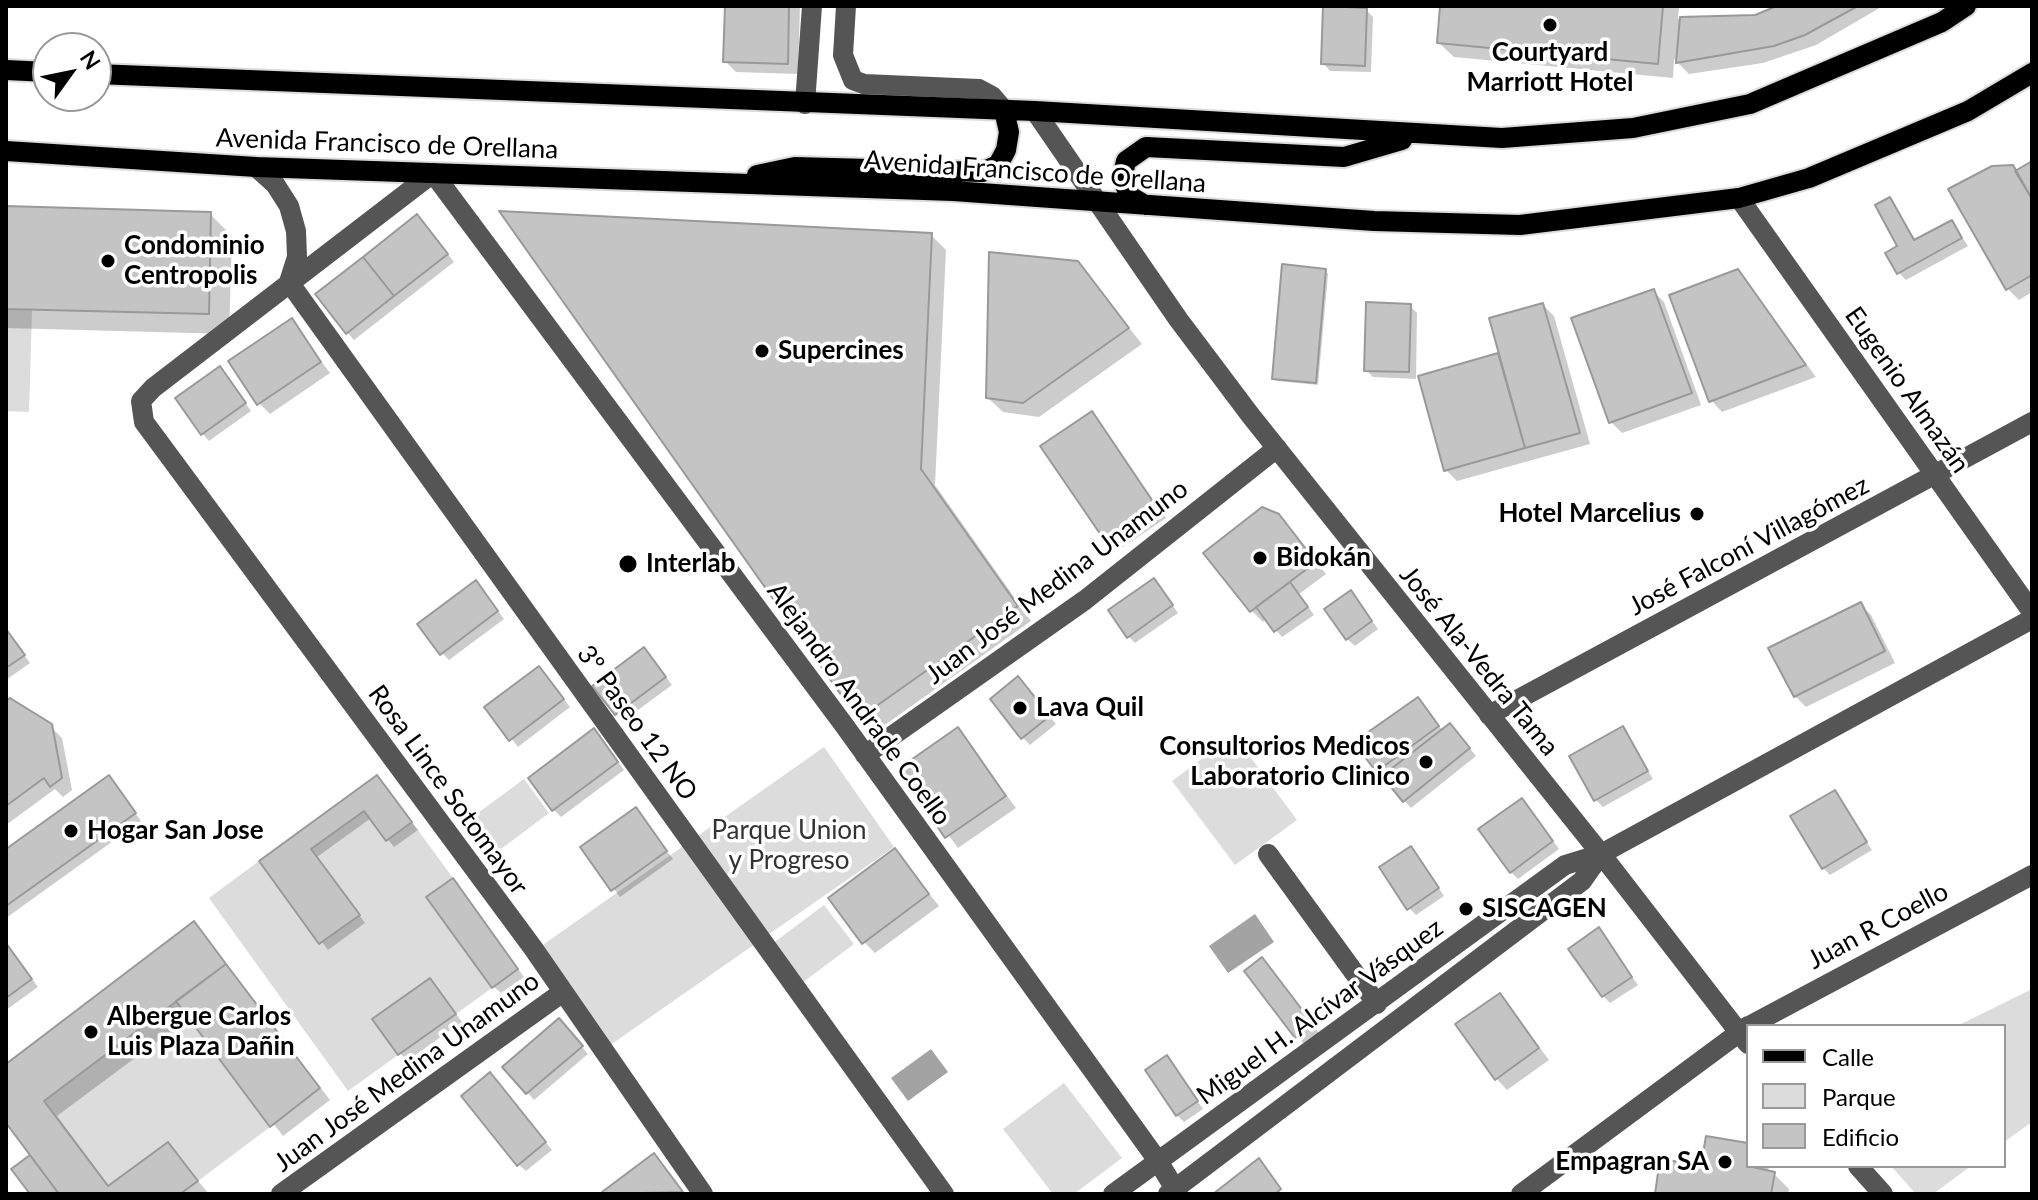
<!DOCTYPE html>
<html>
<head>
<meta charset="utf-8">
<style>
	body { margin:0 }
	#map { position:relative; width:2038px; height:1200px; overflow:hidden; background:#fff; font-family:Lato,sans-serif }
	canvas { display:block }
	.frame { position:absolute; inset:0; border:8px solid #000; pointer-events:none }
	.legend { position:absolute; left:1746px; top:1024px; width:260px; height:144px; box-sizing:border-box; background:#fff; border:2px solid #999; margin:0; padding:10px 14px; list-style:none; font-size:24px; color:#000 }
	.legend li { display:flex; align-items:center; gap:16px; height:40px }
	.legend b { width:40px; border:2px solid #999 }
	.north { position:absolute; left:32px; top:32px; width:80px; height:80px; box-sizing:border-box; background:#fff; border:2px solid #999; border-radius:50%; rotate:57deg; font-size:22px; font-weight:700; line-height:32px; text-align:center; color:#000 }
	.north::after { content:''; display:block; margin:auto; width:28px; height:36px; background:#000; clip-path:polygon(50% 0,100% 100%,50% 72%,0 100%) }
</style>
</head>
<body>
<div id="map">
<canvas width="2038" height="1200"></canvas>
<div class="frame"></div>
<ul class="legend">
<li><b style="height:10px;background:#000"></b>Calle</li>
<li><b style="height:22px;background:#dcdcdc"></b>Parque</li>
<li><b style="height:22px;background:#c4c4c4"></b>Edificio</li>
</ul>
<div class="north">N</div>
</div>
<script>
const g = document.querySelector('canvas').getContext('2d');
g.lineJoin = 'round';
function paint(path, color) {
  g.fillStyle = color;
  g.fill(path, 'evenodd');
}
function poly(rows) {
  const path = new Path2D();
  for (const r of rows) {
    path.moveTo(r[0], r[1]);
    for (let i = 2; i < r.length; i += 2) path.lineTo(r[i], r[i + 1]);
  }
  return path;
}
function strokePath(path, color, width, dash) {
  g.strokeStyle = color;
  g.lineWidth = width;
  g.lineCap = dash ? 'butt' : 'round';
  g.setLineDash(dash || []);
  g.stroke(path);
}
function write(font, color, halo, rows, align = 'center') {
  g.font = font + ' Lato,sans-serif';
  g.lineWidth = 7;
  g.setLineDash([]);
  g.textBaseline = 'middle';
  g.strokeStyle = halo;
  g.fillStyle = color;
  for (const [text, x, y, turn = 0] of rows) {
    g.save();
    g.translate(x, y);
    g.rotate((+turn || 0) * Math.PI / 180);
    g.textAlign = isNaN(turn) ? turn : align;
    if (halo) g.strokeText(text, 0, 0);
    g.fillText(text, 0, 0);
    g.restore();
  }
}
paint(poly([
	[6,309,32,310,29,412,6,411],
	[1234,735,1297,820,1235,865,1172,781],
	[824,747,894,847,606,1048,537,949],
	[524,779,549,813,493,855,467,821],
	[364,811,386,841,412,822,453,878,492,988,456,1014,429,978,373,1019,398,1055,348,1091,209,898,259,861,320,944,359,915,311,849],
	[824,905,854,944,802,983,772,944],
	[2032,989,2032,1122,2004,1142,2004,1026,1957,1026],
	[176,1001,270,1127,198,1181,167,1142,108,1186,44,1101],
	[1064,1083,1122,1158,1074,1194,1053,1194,1003,1129],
	[1891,1166,1971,1166,1933,1194,1916,1194]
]), '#dcdcdc');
paint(poly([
	[1255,914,1274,942,1228,973,1209,946],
	[931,1049,948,1072,908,1101,891,1078]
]), '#a3a3a3');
paint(poly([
	[727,6,800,6,798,74,736,72,725,61],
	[1442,6,1679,6,1678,19,1756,17,1782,6,1883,6,1816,45,1763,63,1689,74,1674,59,1673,78,1454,57,1439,43],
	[1366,10,1373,17,1371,72,1330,71,1323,63],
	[2032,163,2032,292,2019,300,2008,289,2012,167,2018,172],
	[1890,199,1917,242,1952,222,1968,246,1906,280,1899,273,1900,247],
	[6,208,210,214,232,236,229,334,6,328],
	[424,224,454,262,354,340,347,332],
	[931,235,946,250,935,485,1031,621,875,732,860,717],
	[1077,263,1142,344,1039,417,1003,412,988,398],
	[1325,270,1328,274,1318,385,1277,381,1274,378],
	[1738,271,1816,377,1722,412,1711,400],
	[1653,291,1664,302,1701,405,1622,433,1611,422],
	[1543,305,1554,316,1590,444,1457,481,1446,470,1420,377,1501,355],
	[1410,306,1417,313,1416,379,1373,377,1366,370],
	[291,321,330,373,270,414,259,403],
	[227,376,251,411,209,441,202,433],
	[1092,414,1166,518,1117,551,1042,446],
	[1278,516,1326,574,1299,594,1314,615,1282,637,1267,619,1263,622,1252,611,1206,554],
	[1161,588,1178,613,1135,643,1128,636],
	[483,590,504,619,449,660,442,653],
	[1357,600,1378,629,1355,646,1347,639],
	[1860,604,1871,615,1895,663,1806,707,1795,696],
	[6,629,30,663,6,680],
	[651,657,672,685,623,721,616,714],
	[546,676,570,707,518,747,487,708],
	[1025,686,1056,724,1030,745,1023,738],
	[1418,699,1443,731,1457,732,1476,756,1411,808,1377,770],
	[6,703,50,726,62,738,72,790,63,797,55,789,6,825],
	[1622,728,1653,779,1603,807,1596,800],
	[958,730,1016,808,958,848,900,769],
	[601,738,624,770,561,817,554,810],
	[377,777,418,830,394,847,371,818,317,857,365,923,328,950,262,861],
	[115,785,141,821,6,918,6,852],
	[1834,792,1872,850,1830,875,1823,868],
	[1529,808,1559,849,1518,879,1511,872],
	[636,810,673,859,620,897,583,848],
	[1411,848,1444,896,1416,915,1409,908],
	[895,851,939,906,875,953,864,942],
	[460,888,524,977,501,993,493,986],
	[194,924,330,1100,283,1136,190,1017,57,1116,110,1187,167,1144,209,1194,33,1194,32,1155,6,1120,6,1066],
	[1599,930,1638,985,1610,1003,1603,996],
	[6,943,38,987,6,1010],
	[1269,967,1319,1033,1304,1044,1247,971],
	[437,987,462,1022,407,1061,400,1053],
	[1500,995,1549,1060,1507,1090,1496,1078],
	[566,1028,588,1054,534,1100,505,1067],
	[1167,1058,1203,1109,1184,1122,1177,1115],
	[497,1082,552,1150,526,1171,518,1164],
	[1748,1145,1748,1166,1769,1166,1768,1173,1774,1174,1789,1189,1788,1194,1657,1194],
	[661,1163,684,1194,605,1192]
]), '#0003');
const building = poly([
	[725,6,789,6,788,64,723,62,725,6],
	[1323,6,1367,8,1365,66,1321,64,1323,6],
	[1440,6,1663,6,1658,64,1437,43,1440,6],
	[1777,6,1858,6,1805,35,1774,46,1676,63,1680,17,1755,15,1777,6],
	[2032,161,2032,199,2015,171,2032,161],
	[2013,165,2032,199,2032,275,2006,290,1948,189,1992,166,2013,165],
	[1890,197,1914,240,1952,220,1962,238,1897,274,1885,253,1897,246,1875,205,1890,197],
	[6,206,211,212,209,314,6,309,6,206],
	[499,211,932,233,921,469,1018,606,858,719,499,211],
	[417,214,448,254,394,296,363,257,417,214],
	[989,252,1078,261,1129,328,1023,403,986,398,989,252],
	[363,257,394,296,346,334,315,294,363,257],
	[1282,264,1326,269,1316,383,1272,379,1282,264],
	[1738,269,1806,365,1709,402,1669,295,1738,269],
	[1654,289,1692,393,1609,423,1571,318,1654,289],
	[1366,302,1411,304,1409,372,1364,371,1366,302],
	[1543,303,1580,433,1525,448,1489,318,1543,303],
	[292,318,321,362,257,405,228,361,292,318],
	[1498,353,1525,448,1444,471,1418,376,1498,353],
	[220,366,246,403,201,435,175,398,220,366],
	[1092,411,1156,506,1105,541,1040,446,1092,411],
	[1262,507,1279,514,1316,562,1250,612,1203,553,1262,507],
	[1154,578,1173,605,1127,638,1108,610,1154,578],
	[476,580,498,611,440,655,417,624,476,580],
	[1290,582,1308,607,1274,632,1256,607,1290,582],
	[1351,590,1372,621,1346,640,1324,609,1351,590],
	[1861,602,1885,651,1794,697,1768,648,1861,602],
	[6,629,25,655,6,668,6,629],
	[644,647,666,677,615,715,592,686,644,647],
	[539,666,564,699,509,741,484,707,539,666],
	[1018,676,1050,716,1021,739,990,699,1018,676],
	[1418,697,1439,726,1376,772,1354,742,1418,697],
	[10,698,52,724,62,778,50,787,44,778,6,806,6,701,10,698],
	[1450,723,1470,748,1403,802,1382,776,1450,723],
	[1623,726,1648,771,1594,801,1569,756,1623,726],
	[958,727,1006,796,945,838,898,769,958,727],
	[594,728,618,762,552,811,528,778,594,728],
	[109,775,136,813,6,906,6,849,109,775],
	[377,775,412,822,386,841,364,811,311,849,360,915,319,944,259,861,377,775],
	[1835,790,1867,842,1822,869,1790,816,1835,790],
	[1522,798,1553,841,1510,873,1478,829,1522,798],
	[636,807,667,851,611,891,580,847,636,807],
	[1411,846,1439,888,1407,910,1379,867,1411,846],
	[895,848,929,894,862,944,828,898,895,848],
	[453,878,518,969,492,988,426,897,453,878],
	[194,921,226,964,44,1101,108,1186,168,1142,198,1181,180,1194,59,1194,6,1123,6,1064,194,921],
	[1599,927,1632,977,1602,997,1568,949,1599,927],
	[6,943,32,979,6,998,6,943],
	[1262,957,1313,1024,1295,1038,1244,971,1262,957],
	[226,964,320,1088,270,1127,176,1001,226,964],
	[430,978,456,1014,398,1055,372,1019,430,978],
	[1500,993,1539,1048,1495,1080,1455,1024,1500,993],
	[559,1018,583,1046,526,1094,502,1067,559,1018],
	[1167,1055,1198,1101,1176,1116,1145,1070,1167,1055],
	[490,1072,546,1142,517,1166,461,1096,490,1072],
	[1706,1136,1748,1143,1748,1166,1775,1172,1771,1194,1655,1194,1660,1159,1701,1165,1706,1136],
	[654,1153,683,1192,603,1194,602,1192,654,1153],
	[30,1155,59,1194,30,1194,11,1169,30,1155],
	[1259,1158,1281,1189,1275,1194,1213,1194,1259,1158]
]);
paint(building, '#c4c4c4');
strokePath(building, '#999', 2);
const major = poly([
	[6,70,48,72],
	[96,74,1035,111,1502,138,1633,128,1750,104,1942,22,1966,6],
	[6,151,256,167,953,191,1374,221,1520,225,1739,198,1809,178,1968,111,2032,73],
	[757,175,795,167,982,172,998,165,1006,150,1009,132,1004,110],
	[1145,205,1130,196,1122,179,1126,161,1146,147,1344,157,1402,140]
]);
strokePath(major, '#dbdbdb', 24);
strokePath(poly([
	[846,6,843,55,853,80,864,84,979,89,992,96,1004,110],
	[805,104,812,6],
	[1035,111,1178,319,1251,416,1601,854,1748,1044],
	[256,167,275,184,289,206,296,231,297,257,289,282],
	[1739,198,2032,612],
	[289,282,944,1194],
	[1489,715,2032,422],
	[865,755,1085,600,1277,448],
	[1268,854,1377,1004],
	[1749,1026,2032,875],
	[1858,1166,1883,1194],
	[281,1194,563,992],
	[703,1194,533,948,144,422,141,401,153,388,433,173,844,725,1158,1161,1178,1194],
	[1113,1194,1565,865,1601,854,2032,619],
	[1168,1194,1582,881,1601,854],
	[1521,1194,1748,1026]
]), '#555', 20);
strokePath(major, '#000', 20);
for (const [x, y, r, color] of [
	[1550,25,8,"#000"],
	[108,261,8,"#000"],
	[762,351,8,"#000"],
	[1697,514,8,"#000"],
	[1260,558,8,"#000"],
	[628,564,10,"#000"],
	[1020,708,8,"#000"],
	[1426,762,8,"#000"],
	[71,831,8,"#000"],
	[1466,909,8,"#000"],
	[91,1032,8,"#000"],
	[1725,1162,8,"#000"]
]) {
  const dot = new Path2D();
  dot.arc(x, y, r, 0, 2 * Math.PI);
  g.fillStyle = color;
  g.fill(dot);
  strokePath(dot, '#fff', 3);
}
write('bold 26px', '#000', '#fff', [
	["Courtyard",1550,53,"center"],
	["Marriott Hotel",1550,83,"center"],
	["Condominio",124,246],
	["Centropolis",124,276],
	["Supercines",778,351],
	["Hotel Marcelius",1681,514,"right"],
	["Bidokán",1276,558],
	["Interlab",646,564],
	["Lava Quil",1036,708],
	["Consultorios Medicos",1410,747,"right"],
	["Laboratorio Clinico",1410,777,"right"],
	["Hogar San Jose",87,831],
	["SISCAGEN",1482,909],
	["Albergue Carlos",107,1017],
	["Luis Plaza Dañin",107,1047],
	["Empagran SA",1709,1162,"right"]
], 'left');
write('26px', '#000', '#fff', [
	["Avenida Francisco de Orellana",387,144,2],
	["Avenida Francisco de Orellana",1035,172,4],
	["Eugenio Almazán",1907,390,55],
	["José Falconí Villagómez",1749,546,-28],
	["Juan José Medina Unamuno",1057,582,-37],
	["José Ala-Vedra Tama",1479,661,51],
	["Alejandro Andrade Coello",859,704,54],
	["3º Paseo 12 NO",637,723,54],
	["Rosa Lince Sotomayor",448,790,54],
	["Juan R Coello",1878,926,-28],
	["Miguel H. Alcívar Vásquez",1320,1012,-36],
	["Juan José Medina Unamuno",407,1072,-36]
]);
write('26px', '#333', '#fff', [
	["Parque Union",789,831],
	["y Progreso",789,861]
]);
</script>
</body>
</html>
